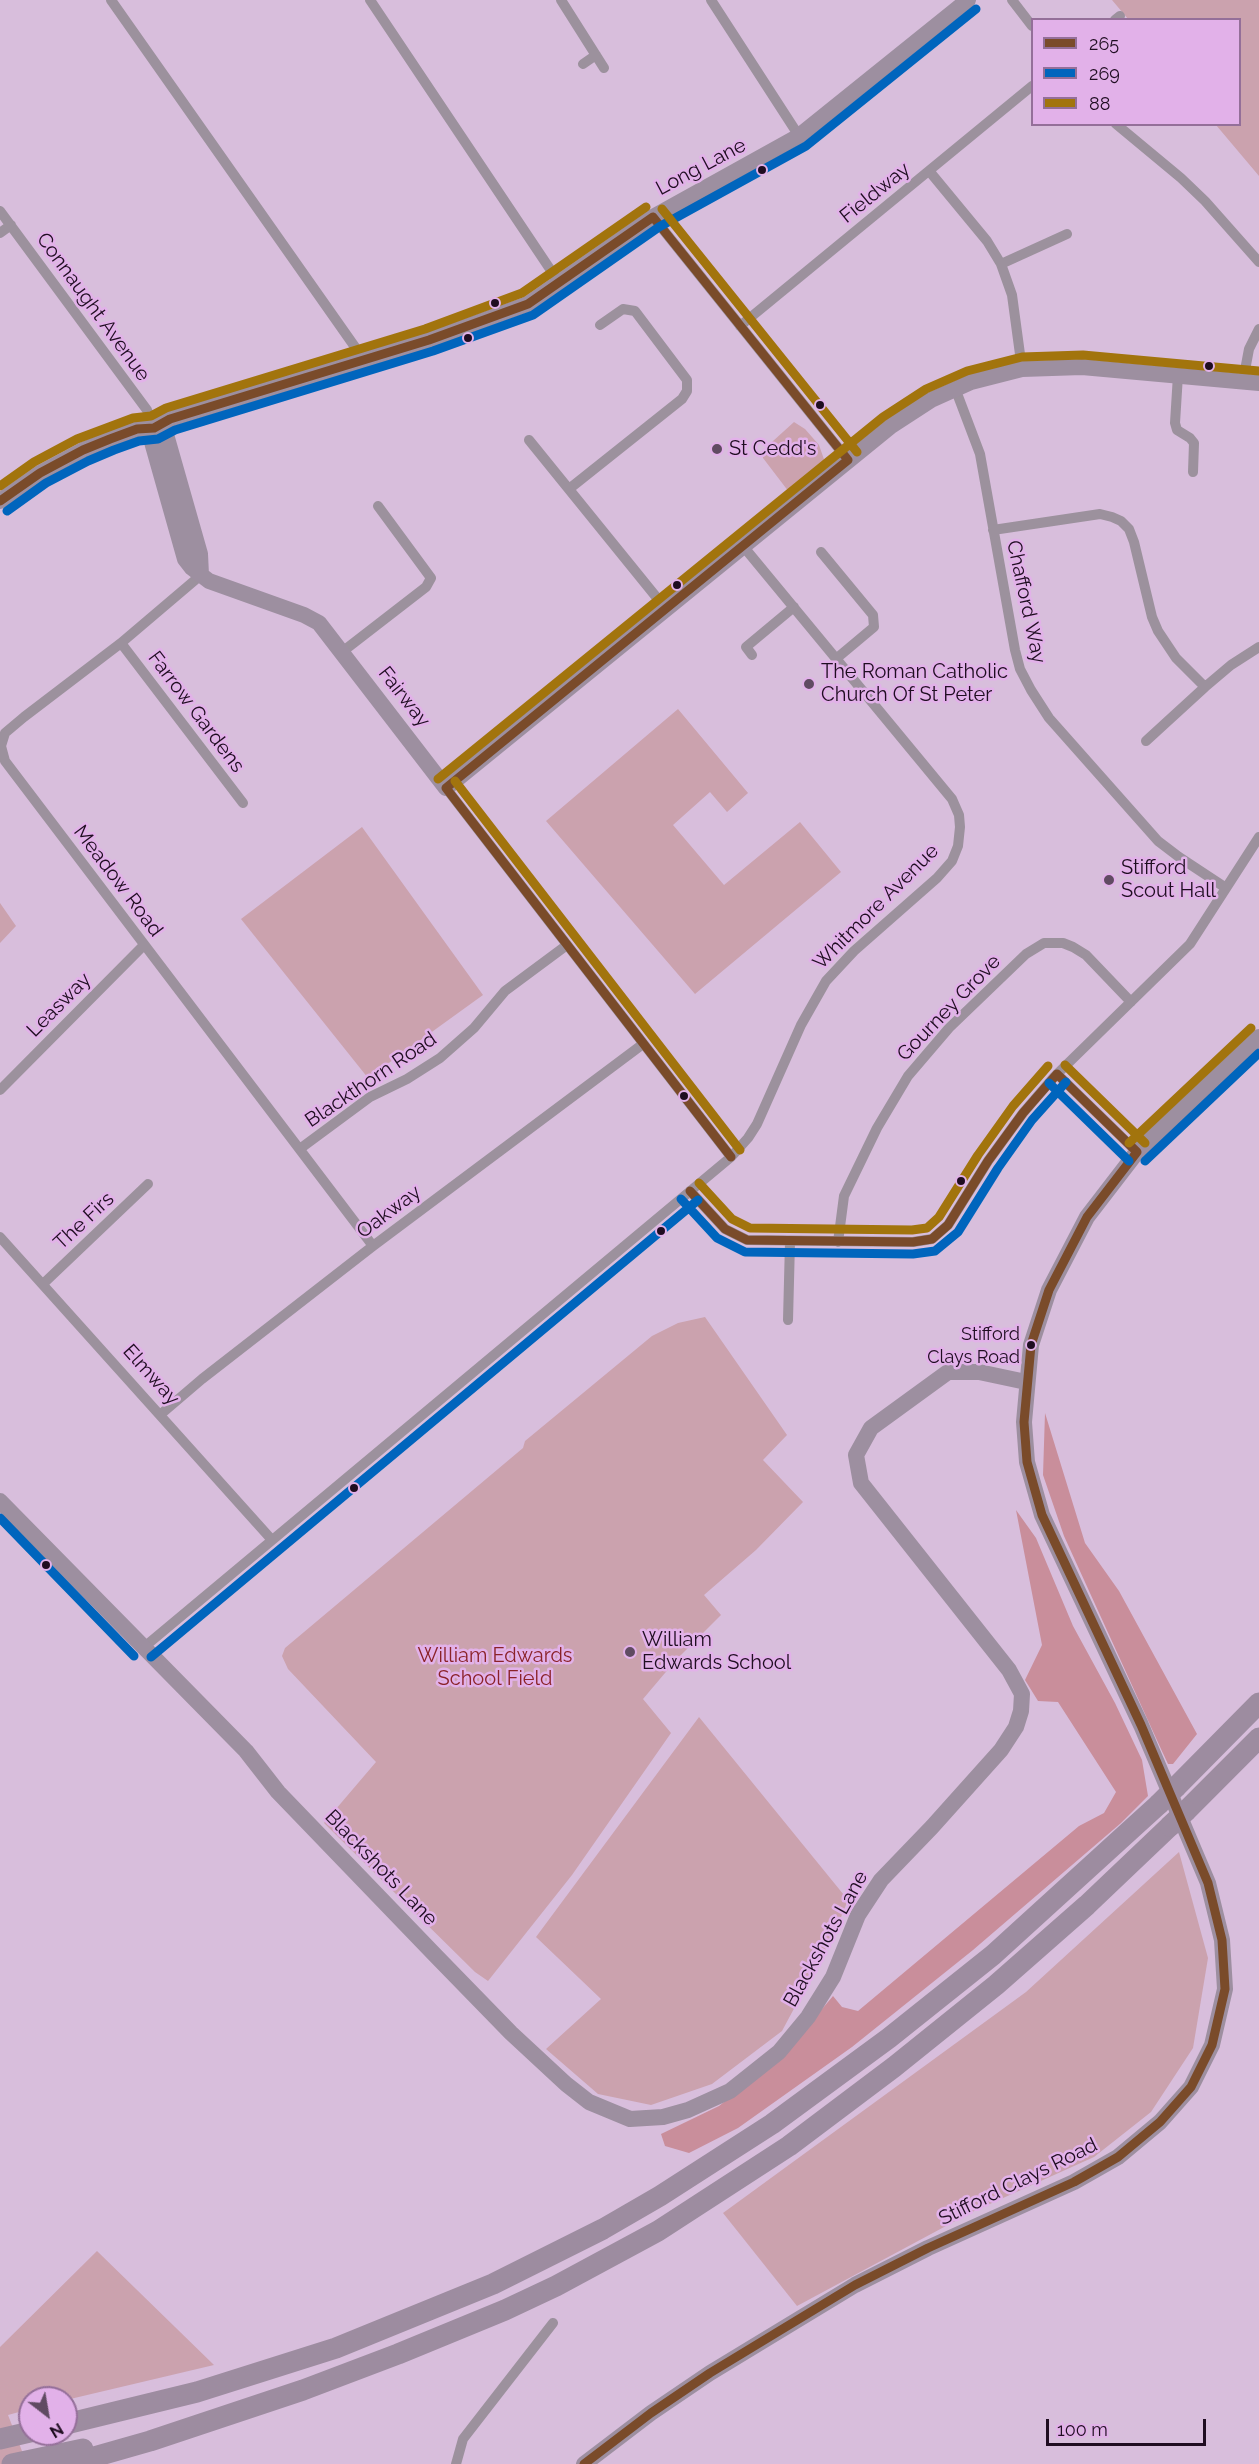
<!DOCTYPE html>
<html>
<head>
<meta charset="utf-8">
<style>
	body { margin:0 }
	#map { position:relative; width:1259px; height:2464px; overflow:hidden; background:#d8bedc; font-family:Raleway,sans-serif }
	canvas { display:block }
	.legend { position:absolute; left:1031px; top:18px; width:210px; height:108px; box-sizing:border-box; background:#e2b1e9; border:2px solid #946f99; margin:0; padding:8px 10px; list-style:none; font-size:18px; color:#1f0d21 }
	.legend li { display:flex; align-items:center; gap:12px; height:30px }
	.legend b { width:30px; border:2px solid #946f99 }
	.north { position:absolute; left:18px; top:2386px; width:60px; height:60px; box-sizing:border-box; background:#e2b1e9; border:2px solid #946f99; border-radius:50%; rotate:149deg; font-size:16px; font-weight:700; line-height:24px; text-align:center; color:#1f0d21 }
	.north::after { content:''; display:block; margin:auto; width:21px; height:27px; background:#604b62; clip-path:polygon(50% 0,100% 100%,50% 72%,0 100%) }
	.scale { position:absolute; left:1046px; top:2419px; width:160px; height:27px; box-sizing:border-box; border:3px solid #1f0d21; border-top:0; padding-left:8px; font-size:18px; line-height:21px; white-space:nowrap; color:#1f0d21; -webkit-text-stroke:4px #e2b1e9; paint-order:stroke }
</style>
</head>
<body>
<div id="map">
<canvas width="1259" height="2464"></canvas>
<ul class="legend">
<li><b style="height:8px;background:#7a4b2a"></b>265</li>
<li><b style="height:8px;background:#0065bd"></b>269</li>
<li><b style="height:8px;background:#a2740d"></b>88</li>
</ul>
<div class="north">N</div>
<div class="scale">100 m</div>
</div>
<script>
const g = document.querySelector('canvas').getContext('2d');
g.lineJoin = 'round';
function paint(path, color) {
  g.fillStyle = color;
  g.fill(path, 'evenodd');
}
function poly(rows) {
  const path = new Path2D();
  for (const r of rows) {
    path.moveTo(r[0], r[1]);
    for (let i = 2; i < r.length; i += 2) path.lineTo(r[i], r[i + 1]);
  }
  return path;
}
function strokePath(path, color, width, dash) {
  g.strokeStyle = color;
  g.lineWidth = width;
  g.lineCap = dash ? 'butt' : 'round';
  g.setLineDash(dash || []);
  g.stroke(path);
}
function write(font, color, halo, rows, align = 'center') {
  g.font = font + ' Raleway,sans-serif';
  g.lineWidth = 5;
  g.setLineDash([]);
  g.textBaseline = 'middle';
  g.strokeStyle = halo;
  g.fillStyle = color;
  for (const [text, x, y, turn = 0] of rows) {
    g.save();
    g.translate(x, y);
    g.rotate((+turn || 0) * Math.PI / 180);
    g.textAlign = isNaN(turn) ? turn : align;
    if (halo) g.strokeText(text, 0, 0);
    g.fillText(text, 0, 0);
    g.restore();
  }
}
paint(poly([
	[1112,0,1259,0,1259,176,1216,125,1240,124,1240,20,1128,19],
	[794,422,805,429,819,445,827,468,792,496,763,458,762,451],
	[678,709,748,793,727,812,710,792,673,825,724,885,800,822,841,872,695,994,546,821],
	[362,827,483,995,368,1078,241,919],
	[0,903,16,926,0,943],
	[705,1317,787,1435,763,1460,803,1502,756,1550,704,1595,721,1615,676,1660,643,1699,671,1733,572,1875,488,1981,475,1972,324,1823,376,1762,288,1669,282,1656,285,1648,523,1448,525,1441,652,1336,678,1323],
	[699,1717,848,1900,835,1932,782,2031,712,2084,651,2105,598,2094,546,2049,601,1999,536,1937],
	[1179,1852,1208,1958,1193,2048,1151,2112,1094,2157,972,2212,797,2306,723,2213,1026,1992],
	[97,2251,214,2365,66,2400,66,2398,30,2398,30,2409,8,2415,27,2464,0,2464,0,2347]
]), '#cba2ae');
paint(poly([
	[1045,1413,1085,1543,1119,1591,1197,1734,1173,1764,1168,1764,1161,1749,1064,1536,1043,1475],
	[1016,1510,1036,1538,1073,1626,1115,1703,1142,1760,1148,1796,1121,1823,973,1950,852,2047,738,2128,689,2153,665,2146,661,2134,719,2106,785,2053,833,1996,842,2007,858,2011,1079,1826,1104,1813,1116,1792,1058,1702,1038,1701,1025,1680,1042,1645]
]), '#c98e9b');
strokePath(poly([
	[111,0,355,347,361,360],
	[370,0,560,284],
	[561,0,604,68],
	[711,0,799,136],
	[1012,0,1032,26],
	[1115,20,1120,16],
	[583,64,596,55],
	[1116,124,1181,178,1205,201,1259,262],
	[930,172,987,241,1001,264,1012,295,1022,369],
	[0,211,147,410,154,428],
	[653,217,848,460],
	[0,233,11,225],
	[1001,264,1067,234],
	[740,326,1032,86],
	[1178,375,1175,423,1177,430,1190,438,1194,443,1193,472],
	[1243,381,1249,349,1259,329],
	[955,388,980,454,1015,650,1020,669,1031,690,1049,718,1158,841,1179,857,1226,888],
	[529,440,666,609],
	[569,489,682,399,687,391,687,380,635,311,623,309,600,325],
	[993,530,1100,514,1112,517,1121,521,1129,529,1134,542,1152,617,1158,631,1176,658,1205,687,1231,665,1259,647],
	[821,552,873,615,874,627,837,658],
	[201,575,121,643,24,717,5,733,1,746,5,761,373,1246],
	[121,643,243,803],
	[342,652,426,587,431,578,378,506],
	[752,655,746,647,794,607],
	[1146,741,1205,687],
	[446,788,731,1157],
	[1057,1074,1137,1152],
	[0,1090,144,945],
	[301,1148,370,1097,407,1079,440,1058,474,1028,505,991,567,945],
	[690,1191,725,1229,747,1240,913,1242,932,1239,948,1225,988,1161,1023,1113,1054,1077,1190,944,1259,837],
	[0,1237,272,1540],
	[838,1242,844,1196,877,1128,908,1076,949,1028,1026,954,1044,943,1063,943,1073,947,1086,955,1131,1002],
	[44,1283,148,1184],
	[788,1320,790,1242],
	[161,1414,202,1379,373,1246,643,1044],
	[143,1648,731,1157,748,1138,757,1124,801,1025,826,981,854,951,937,878,952,861,958,846,960,827,959,815,952,799,743,546],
	[456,2464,463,2439,553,2323]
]), '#9c919d', 10);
strokePath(poly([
	[154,428,152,442,185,559,192,568,209,581,304,615,319,623,446,788,891,426,931,400,971,382,1022,369,1082,367,1259,383],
	[154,428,167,438,200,554,201,575],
	[0,501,40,473,83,450,110,439,137,429,154,428,170,419,429,340,528,304,653,217,799,136,968,0],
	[0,1501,246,1751,278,1792,436,1956,511,2033,566,2084,589,2102,630,2119,663,2117,688,2110,730,2091,779,2052,808,2017,833,1977,858,1915,881,1880,932,1827,1001,1750,1016,1727,1021,1711,1022,1694,1009,1670,861,1483,856,1455,871,1428,948,1372,979,1372,1026,1382],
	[584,2464,651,2413,710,2373,855,2285,928,2248,1074,2182,1118,2157,1160,2122,1191,2087,1212,2045,1225,1989,1222,1940,1208,1883,1141,1725,1042,1515,1027,1462,1024,1422,1031,1345,1049,1290,1087,1217,1137,1152,1259,1037]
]), '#9d8fa0', 16);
strokePath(poly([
	[1176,1787,1259,1703],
	[1186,1811,1259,1738],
	[66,2424,197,2392,336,2348,493,2284,603,2229,660,2196,772,2124,889,2038,993,1955,1159,1804],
	[0,2439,30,2432],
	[12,2464,83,2449],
	[69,2464,150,2441,303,2390,398,2354,505,2310,556,2286,658,2231,789,2146,894,2067,996,1985,1087,1905,1170,1826]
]), '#9d8ca0', 21);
strokePath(poly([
	[1159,1804,1176,1787],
	[1170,1826,1186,1811]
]), '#9d8ca0', 21);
strokePath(poly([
	[653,217,848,460],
	[0,501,40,473,83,450,110,439,137,429,154,428,170,419,429,340,528,304,653,217],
	[446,788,848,460],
	[446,788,731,1157],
	[1057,1074,1137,1152],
	[690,1191,725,1229,747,1240,913,1242,932,1239,948,1225,988,1161,1023,1113,1057,1074],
	[584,2464,651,2413,710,2373,855,2285,928,2248,1074,2182,1118,2157,1160,2122,1191,2087,1212,2045,1225,1989,1222,1940,1208,1883,1141,1725,1042,1515,1027,1462,1024,1422,1031,1345,1049,1290,1087,1217,1137,1152]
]), '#7a4b2a', 9);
strokePath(poly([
	[7,511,46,483,88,461,114,450,139,441,158,439,175,430,433,351,533,315,659,227,806,146,976,9],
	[1049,1083,1129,1161],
	[1145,1161,1259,1053],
	[681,1199,717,1238,745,1252,913,1254,935,1251,958,1232,998,1168,1032,1120,1066,1082],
	[0,1518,134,1656],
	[151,1657,698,1200]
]), '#0065bd', 9);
strokePath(poly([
	[662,209,857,452],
	[0,486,34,462,77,439,133,418,151,416,166,408,425,329,522,293,646,207],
	[438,779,883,417,926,389,967,371,1022,357,1083,355,1259,371],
	[455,781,740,1150],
	[1065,1065,1145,1143],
	[1129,1143,1251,1028],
	[699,1183,732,1219,750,1228,912,1230,927,1228,939,1217,978,1155,1013,1106,1048,1066]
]), '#a2740d', 9);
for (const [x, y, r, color] of [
	[762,170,5,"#1f0d21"],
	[495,303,5,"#1f0d21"],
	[468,338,5,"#1f0d21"],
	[1209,366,5,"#1f0d21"],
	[820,405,5,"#1f0d21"],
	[717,449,6,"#604b62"],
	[677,585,5,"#1f0d21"],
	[809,684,6,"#604b62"],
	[1109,880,6,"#604b62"],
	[684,1096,5,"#1f0d21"],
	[961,1181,5,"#1f0d21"],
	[661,1231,5,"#1f0d21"],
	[1031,1345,5,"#1f0d21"],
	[354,1488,5,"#1f0d21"],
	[46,1565,5,"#1f0d21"],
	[630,1652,6,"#604b62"]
]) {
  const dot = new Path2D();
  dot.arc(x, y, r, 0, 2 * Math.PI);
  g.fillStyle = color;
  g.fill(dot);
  strokePath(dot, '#e2b1e9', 2);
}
write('18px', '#1f0d21', '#e2b1e9', [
	["Stifford",1020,1335],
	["Clays Road",1020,1358]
], 'right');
write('20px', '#1f0d21', '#e2b1e9', [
	["Long Lane",701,167,-28],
	["Fieldway",875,193,-39],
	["Connaught Avenue",93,307,54],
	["Chafford Way",1026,602,78],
	["Fairway",404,697,52],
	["Farrow Gardens",196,712,53],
	["Meadow Road",118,881,53],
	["Whitmore Avenue",876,907,-45],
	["Leasway",59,1005,-45],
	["Gourney Grove",949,1008,-46],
	["Blackthorn Road",371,1080,-34],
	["Oakway",389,1212,-37],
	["The Firs",84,1221,-43],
	["Elmway",151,1375,48],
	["Blackshots Lane",381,1868,46],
	["Blackshots Lane",826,1939,-61],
	["Stifford Clays Road",1018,2182,-26]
]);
write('20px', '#1f0d21', '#e2b1e9', [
	["St Cedd's",729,449],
	["The Roman Catholic",821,672],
	["Church Of St Peter",821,695],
	["Stifford",1121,868],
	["Scout Hall",1121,891],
	["William",642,1640],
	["Edwards School",642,1663]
], 'left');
write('20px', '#8a2228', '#e2b1e9', [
	["William Edwards",495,1656],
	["School Field",495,1679]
]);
</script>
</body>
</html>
